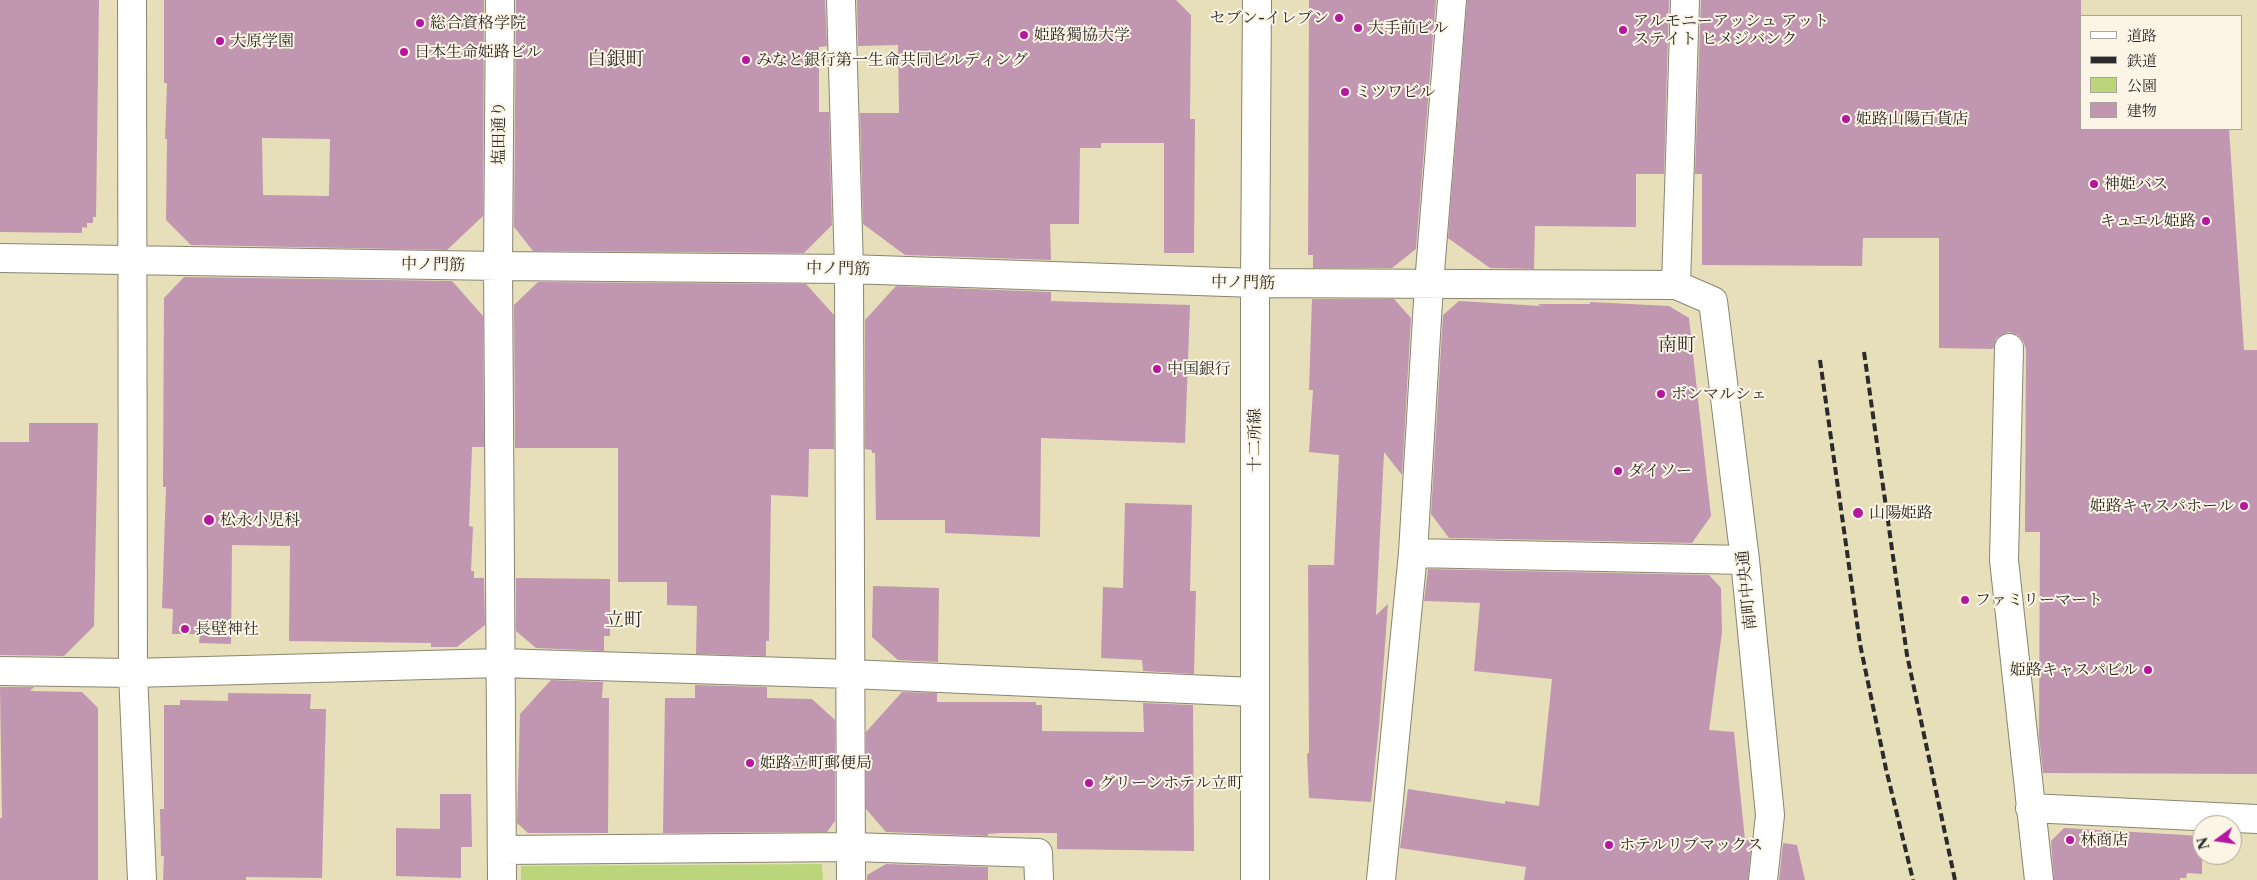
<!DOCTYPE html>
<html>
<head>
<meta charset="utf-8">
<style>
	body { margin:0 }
	#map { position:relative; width:2257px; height:880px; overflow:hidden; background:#e6dfba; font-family:"Libre Caslon Text","Noto Serif JP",serif }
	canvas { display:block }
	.legend { position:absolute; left:2080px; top:15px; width:162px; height:115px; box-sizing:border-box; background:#fcf5e5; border:1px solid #a8a49b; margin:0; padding:6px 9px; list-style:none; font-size:15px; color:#2b2b2b }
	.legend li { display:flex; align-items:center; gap:10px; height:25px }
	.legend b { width:25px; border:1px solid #a8a49b }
	.north { position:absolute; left:2192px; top:815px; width:50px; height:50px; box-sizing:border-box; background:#fcf5e5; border:1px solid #a8a49b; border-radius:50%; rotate:256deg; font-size:14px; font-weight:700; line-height:20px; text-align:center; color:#2b2b2b }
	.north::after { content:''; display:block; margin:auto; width:18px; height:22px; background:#b5179e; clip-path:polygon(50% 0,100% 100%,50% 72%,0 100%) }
</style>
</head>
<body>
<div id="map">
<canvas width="2257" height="880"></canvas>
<ul class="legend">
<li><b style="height:6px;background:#fff"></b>道路</li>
<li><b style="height:6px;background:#2b2b2b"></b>鉄道</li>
<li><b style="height:14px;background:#bad57a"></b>公園</li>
<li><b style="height:14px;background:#c196b1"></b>建物</li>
</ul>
<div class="north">N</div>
</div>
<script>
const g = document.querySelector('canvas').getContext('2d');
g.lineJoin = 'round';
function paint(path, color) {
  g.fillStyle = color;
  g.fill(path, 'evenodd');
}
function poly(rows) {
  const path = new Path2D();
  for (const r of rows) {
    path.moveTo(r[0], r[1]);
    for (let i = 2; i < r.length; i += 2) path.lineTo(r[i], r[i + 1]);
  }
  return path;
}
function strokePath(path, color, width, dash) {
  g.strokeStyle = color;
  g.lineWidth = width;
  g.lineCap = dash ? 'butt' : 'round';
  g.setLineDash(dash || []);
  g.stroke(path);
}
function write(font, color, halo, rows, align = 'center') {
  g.font = font + ' "Libre Caslon Text","Noto Serif JP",serif';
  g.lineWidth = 4;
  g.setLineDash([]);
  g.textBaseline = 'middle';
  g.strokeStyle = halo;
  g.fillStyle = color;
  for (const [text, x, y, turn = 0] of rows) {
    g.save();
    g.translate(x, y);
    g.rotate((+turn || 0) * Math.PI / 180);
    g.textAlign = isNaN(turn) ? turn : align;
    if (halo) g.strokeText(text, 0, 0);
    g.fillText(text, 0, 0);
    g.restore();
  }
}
paint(poly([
	[822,864,823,880,521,880,521,866]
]), '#bad57a');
paint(poly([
	[0,0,99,0,96,217,93,217,93,223,87,223,87,228,82,227,82,233,0,232],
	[164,0,484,0,483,216,447,250,191,245,166,220,167,139,165,139,167,83,164,83],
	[262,138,330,139,329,196,263,195],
	[516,0,825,0,827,46,819,47,819,112,829,112,832,225,804,253,533,251,514,227],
	[857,0,1176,0,1191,15,1190,119,1195,119,1194,253,1164,253,1164,143,1101,143,1101,148,1080,148,1079,224,1050,224,1051,260,905,255,863,224,860,113,899,113,898,45,858,46],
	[1309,0,1436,0,1416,249,1392,268,1313,268,1313,255,1308,255],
	[1467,0,1669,0,1664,174,1636,174,1636,227,1535,226,1534,269,1490,268,1448,238],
	[1701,0,2081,0,2081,129,2229,129,2244,350,2257,350,2257,774,2043,773,2039,736,2040,532,2025,532,2026,349,2023,341,2018,335,2009,332,2001,335,1996,339,1993,349,1939,348,1939,238,1863,238,1862,266,1702,265,1702,174,1695,174],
	[184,277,452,281,483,316,484,447,472,447,469,526,473,527,471,571,474,571,474,578,484,578,485,625,457,647,431,647,431,643,289,641,290,546,232,545,231,644,199,643,200,634,172,634,173,609,162,608,166,487,163,487,164,298],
	[538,282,806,284,834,315,834,449,809,449,808,497,771,495,769,641,766,641,766,656,696,654,697,606,667,605,667,582,618,582,618,448,515,448,514,305],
	[896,286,1051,292,1051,301,1190,305,1185,443,1041,438,1040,537,945,533,945,520,876,520,875,453,872,453,872,450,865,449,865,320],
	[1312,299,1394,299,1411,318,1402,475,1384,452,1376,615,1388,604,1379,726,1371,802,1309,798,1307,753,1309,753,1308,565,1334,565,1339,455,1309,452,1313,390,1309,390],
	[1459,301,1541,306,1538,304,1590,304,1590,302,1669,306,1689,318,1711,516,1692,543,1449,538,1431,514,1443,315],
	[29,423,98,423,94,626,64,656,0,655,0,442,29,442],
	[1125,503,1192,505,1190,591,1196,591,1194,674,1143,671,1142,660,1101,658,1103,587,1123,588],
	[1428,569,1709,575,1721,588,1722,632,1709,730,1734,732,1745,840,1752,840,1748,880,1524,880,1526,867,1400,848,1408,789,1505,804,1505,801,1539,806,1552,679,1474,671,1480,603,1424,601],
	[516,578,610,579,610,636,604,636,604,651,536,648,516,631],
	[873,586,939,588,938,662,898,660,872,637],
	[551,680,603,682,602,698,609,698,608,833,528,833,517,823,520,714],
	[695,685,767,687,767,698,812,699,835,720,835,821,827,832,663,833,665,698,695,698],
	[0,687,34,687,30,691,82,692,98,708,98,880,0,880,0,818,2,818],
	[902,692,937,693,937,702,1036,702,1036,705,1042,705,1042,731,1144,732,1143,703,1193,705,1194,851,1057,849,1057,833,1000,833,988,834,988,836,886,832,866,809,866,732],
	[228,693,311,694,310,709,326,709,322,878,246,877,246,880,163,880,164,856,161,856,160,809,164,809,164,705,180,705,180,700,228,701],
	[440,794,471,794,472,847,461,847,461,878,396,876,396,828,440,829],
	[2064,828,2202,836,2202,874,2187,873,2186,878,2180,878,2180,880,2054,880,2051,841],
	[1783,843,1797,845,1805,880,1779,880],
	[886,864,988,867,988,880,867,880,867,875]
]), '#c196b1');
const minor = poly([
	[132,0,133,673,142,880],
	[500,0,498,266,502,880],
	[841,0,849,269,851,880],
	[1685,0,1676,285,1713,301,1745,560,1770,815,1763,880],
	[0,258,498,266,849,269,1255,283,1676,285],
	[2009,348,2004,560,2039,880],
	[1413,553,1745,560],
	[0,671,133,673,500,663,851,674,1254,692],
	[2030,808,2257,819],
	[502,850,852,847,1038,853,1039,880],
	[1255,880,1255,283,1257,0],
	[1381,880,1413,553,1429,284,1452,0]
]);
strokePath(minor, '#888572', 30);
strokePath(minor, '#fff', 28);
strokePath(poly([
	[1864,352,1907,655,1955,880],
	[1820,360,1860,644,1886,769,1913,880]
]), '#2b2b2b', 4, [8, 4]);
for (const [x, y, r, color] of [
	[1339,18,5,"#b5179e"],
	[420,23,5,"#b5179e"],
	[1358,28,5,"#b5179e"],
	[1623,30,5,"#b5179e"],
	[1024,35,5,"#b5179e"],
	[220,41,5,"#b5179e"],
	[404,52,5,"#b5179e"],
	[746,60,5,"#b5179e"],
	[1345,92,5,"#b5179e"],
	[1846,119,5,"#b5179e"],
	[2094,184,5,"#b5179e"],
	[2206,221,5,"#b5179e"],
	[1157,369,5,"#b5179e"],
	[1661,394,5,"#b5179e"],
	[1618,471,5,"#b5179e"],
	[2244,506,5,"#b5179e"],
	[1858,513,6,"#b5179e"],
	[209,520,6,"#b5179e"],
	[1965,600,5,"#b5179e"],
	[185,629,5,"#b5179e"],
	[2148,670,5,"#b5179e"],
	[750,763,5,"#b5179e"],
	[1089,783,5,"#b5179e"],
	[2070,840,5,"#b5179e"],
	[1609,845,5,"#b5179e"]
]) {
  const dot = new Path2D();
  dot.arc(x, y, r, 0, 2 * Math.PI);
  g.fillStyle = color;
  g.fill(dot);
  strokePath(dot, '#fcf5e5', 2);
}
write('16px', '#2b2b2b', '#fcf5e5', [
	["セブン-イレブン",1329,18,"right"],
	["アルモニーアッシュ アット",1633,21],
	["ステイト ヒメジバンク",1633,39],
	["総合資格学院",430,23],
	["大手前ビル",1368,28],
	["姫路獨協大学",1034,35],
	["大原学園",230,41],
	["日本生命姫路ビル",414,52],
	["みなと銀行第一生命共同ビルディング",756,60],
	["ミツワビル",1355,92],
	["姫路山陽百貨店",1856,119],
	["神姫バス",2104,184],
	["キュエル姫路",2196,221,"right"],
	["中国銀行",1167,369],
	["ボンマルシェ",1671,394],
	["ダイソー",1628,471],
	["姫路キャスパホール",2234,506,"right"],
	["山陽姫路",1869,513],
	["松永小児科",220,520],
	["ファミリーマート",1975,600],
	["長壁神社",195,629],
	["姫路キャスパビル",2138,670,"right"],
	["姫路立町郵便局",760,763],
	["グリーンホテル立町",1099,783],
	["林商店",2080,840],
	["ホテルリブマックス",1619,845]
], 'left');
write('16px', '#2b2b2b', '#fcf5e5', [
	["塩田通り",499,133,-90],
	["中ノ門筋",433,265,1],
	["中ノ門筋",838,269,1],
	["中ノ門筋",1243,283,1],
	["十二所線",1255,440,-90],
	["南町中央通",1747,590,-96]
]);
write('19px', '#2b2b2b', '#fcf5e5', [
	["白銀町",616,60],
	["南町",1677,346],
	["立町",624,621]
]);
</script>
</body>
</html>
